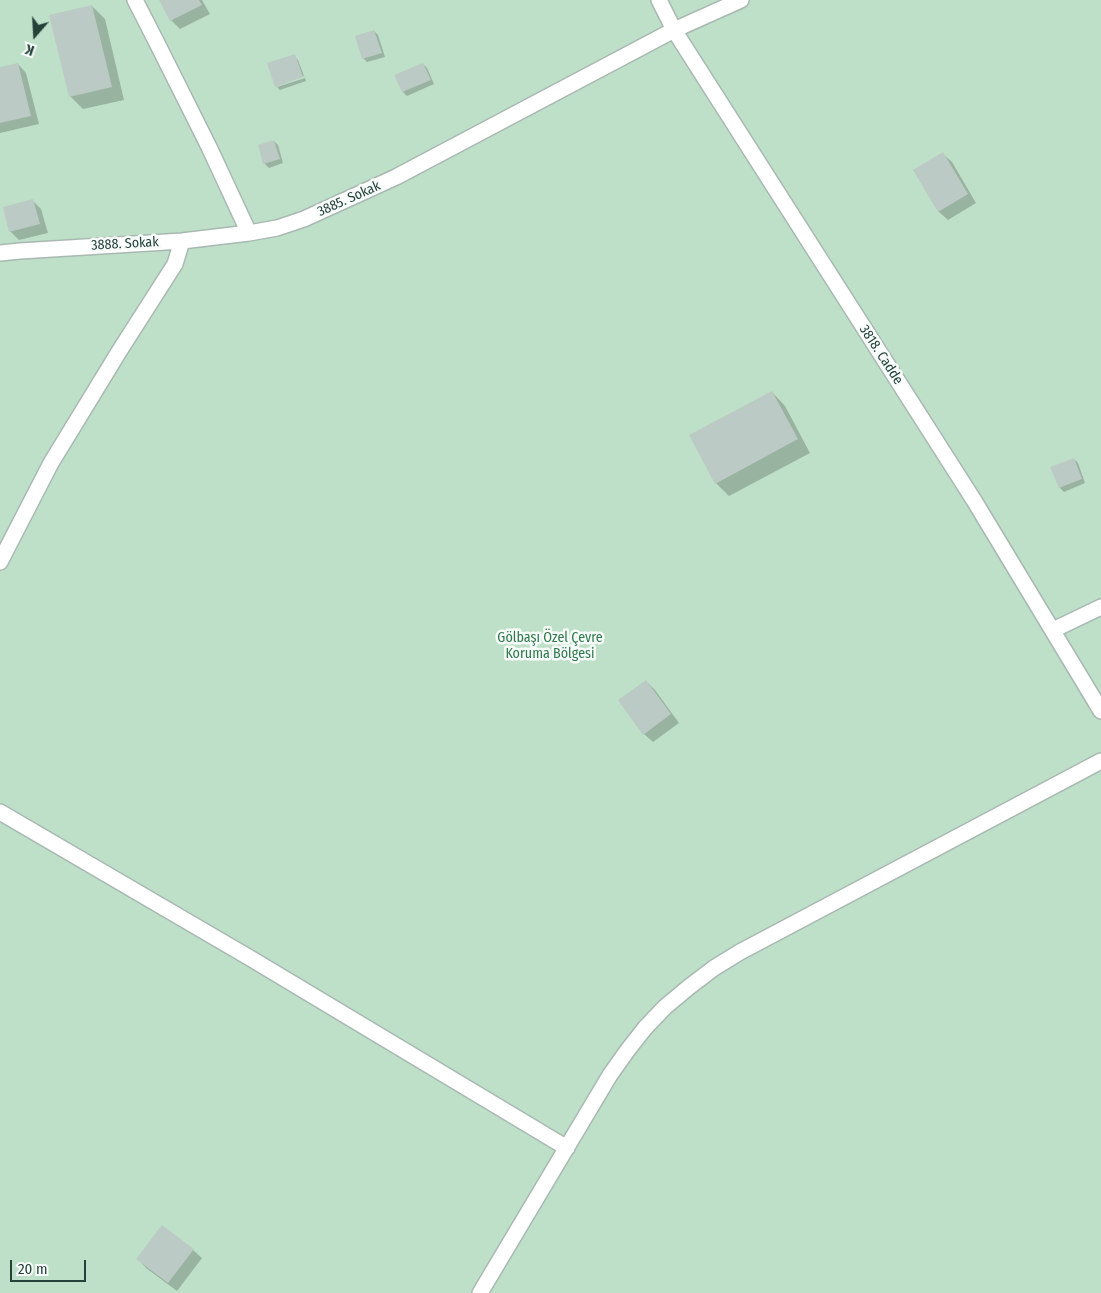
<!DOCTYPE html>
<html>
<head>
<meta charset="utf-8">
<style>
	body { margin:0 }
	#map { position:relative; width:1101px; height:1293px; overflow:hidden; background:#e6efeb; font-family:"Fira Sans Condensed",sans-serif }
	canvas { display:block }
	.north { position:absolute; left:10px; top:10px; width:50px; height:50px; -webkit-text-stroke:4px #f7fbf9; paint-order:stroke; rotate:199deg; font-size:14px; font-weight:700; line-height:20px; text-align:center; color:#24423a }
	.north::after { content:''; display:block; margin:auto; width:18px; height:22px; background:#24423a; clip-path:polygon(50% 0,100% 100%,50% 72%,0 100%) }
	.scale { position:absolute; left:10px; top:1260px; width:76px; height:22px; box-sizing:border-box; border:2px solid #24423a; border-top:0; padding-left:6px; font-size:15px; line-height:18px; white-space:nowrap; color:#24423a; -webkit-text-stroke:4px #f7fbf9; paint-order:stroke }
</style>
</head>
<body>
<div id="map">
<canvas width="1101" height="1293"></canvas>
<div class="north">K</div>
<div class="scale">20 m</div>
</div>
<script>
const g = document.querySelector('canvas').getContext('2d');
g.lineJoin = 'round';
function paint(path, color) {
  g.fillStyle = color;
  g.fill(path, 'evenodd');
}
function poly(rows) {
  const path = new Path2D();
  for (const r of rows) {
    path.moveTo(r[0], r[1]);
    for (let i = 2; i < r.length; i += 2) path.lineTo(r[i], r[i + 1]);
  }
  return path;
}
function strokePath(path, color, width, dash) {
  g.strokeStyle = color;
  g.lineWidth = width;
  g.lineCap = dash ? 'butt' : 'round';
  g.setLineDash(dash || []);
  g.stroke(path);
}
function write(font, color, halo, rows, align = 'center') {
  g.font = font + ' "Fira Sans Condensed",sans-serif';
  g.lineWidth = 5;
  g.setLineDash([]);
  g.textBaseline = 'middle';
  g.strokeStyle = halo;
  g.fillStyle = color;
  for (const [text, x, y, turn = 0] of rows) {
    g.save();
    g.translate(x, y);
    g.rotate((+turn || 0) * Math.PI / 180);
    g.textAlign = isNaN(turn) ? turn : align;
    if (halo) g.strokeText(text, 0, 0);
    g.fillText(text, 0, 0);
    g.restore();
  }
}
paint(poly([
	[0,0,1101,0,1101,1293,0,1293]
]), '#bfe0c8');
paint(poly([
	[161,0,202,0,210,14,180,29,171,20],
	[92,6,105,19,124,100,83,109,70,96],
	[374,31,378,35,385,57,367,62,363,58],
	[294,56,298,60,304,76,277,85,277,87,269,64],
	[18,64,26,73,39,124,0,133,0,68],
	[423,64,427,68,434,84,407,96,403,92],
	[305,78,306,81,280,90,277,87],
	[274,141,278,145,283,163,269,168,265,164,259,146],
	[943,154,952,162,976,203,948,220,939,212,915,170],
	[33,201,41,209,48,233,19,240,10,231],
	[772,392,785,406,810,453,729,496,716,483],
	[1074,459,1078,463,1085,483,1064,492,1060,488,1052,467],
	[646,681,655,690,679,723,653,742,644,734],
	[193,1250,202,1258,177,1291,146,1268,138,1259]
]), '#0003');
paint(poly([
	[159,0,199,0,202,5,170,21],
	[92,5,112,87,69,97,49,15],
	[374,30,382,53,362,59,355,36],
	[295,54,303,77,275,87,267,63],
	[18,63,31,116,0,123,0,67],
	[423,63,431,80,402,92,394,75],
	[274,140,280,159,263,164,258,145],
	[943,152,968,194,938,212,913,170],
	[33,199,40,224,9,232,3,207],
	[772,391,798,439,715,484,689,435],
	[1074,458,1082,479,1059,488,1050,467],
	[646,680,671,714,643,735,618,700],
	[162,1225,194,1249,168,1283,136,1259]
]), '#bbcac4');
const minor = poly([
	[135,0,158,45,209,147,249,233,277,228,304,219,396,177,674,30,741,0],
	[659,0,674,30,975,502,1101,711],
	[0,253,20,251,182,241,249,233],
	[0,562,51,463,120,350,175,264,182,241],
	[1053,630,1101,607],
	[0,812,250,958,567,1148],
	[480,1293,610,1075,627,1051,645,1028,665,1007,689,987,714,968,740,952,1101,761]
]);
strokePath(minor, '#a8b8b2', 18);
strokePath(minor, '#fff', 15);
write('14px', '#24423a', '#f7fbf9', [
	["3885. Sokak",349,199,-24],
	["3888. Sokak",125,244,-3],
	["3818. Cadde",881,355,57]
]);
write('14px', '#2d7a4b', '#f7fbf9', [
	["Gölbaşı Özel Çevre",550,638],
	["Koruma Bölgesi",550,654]
]);
</script>
</body>
</html>
